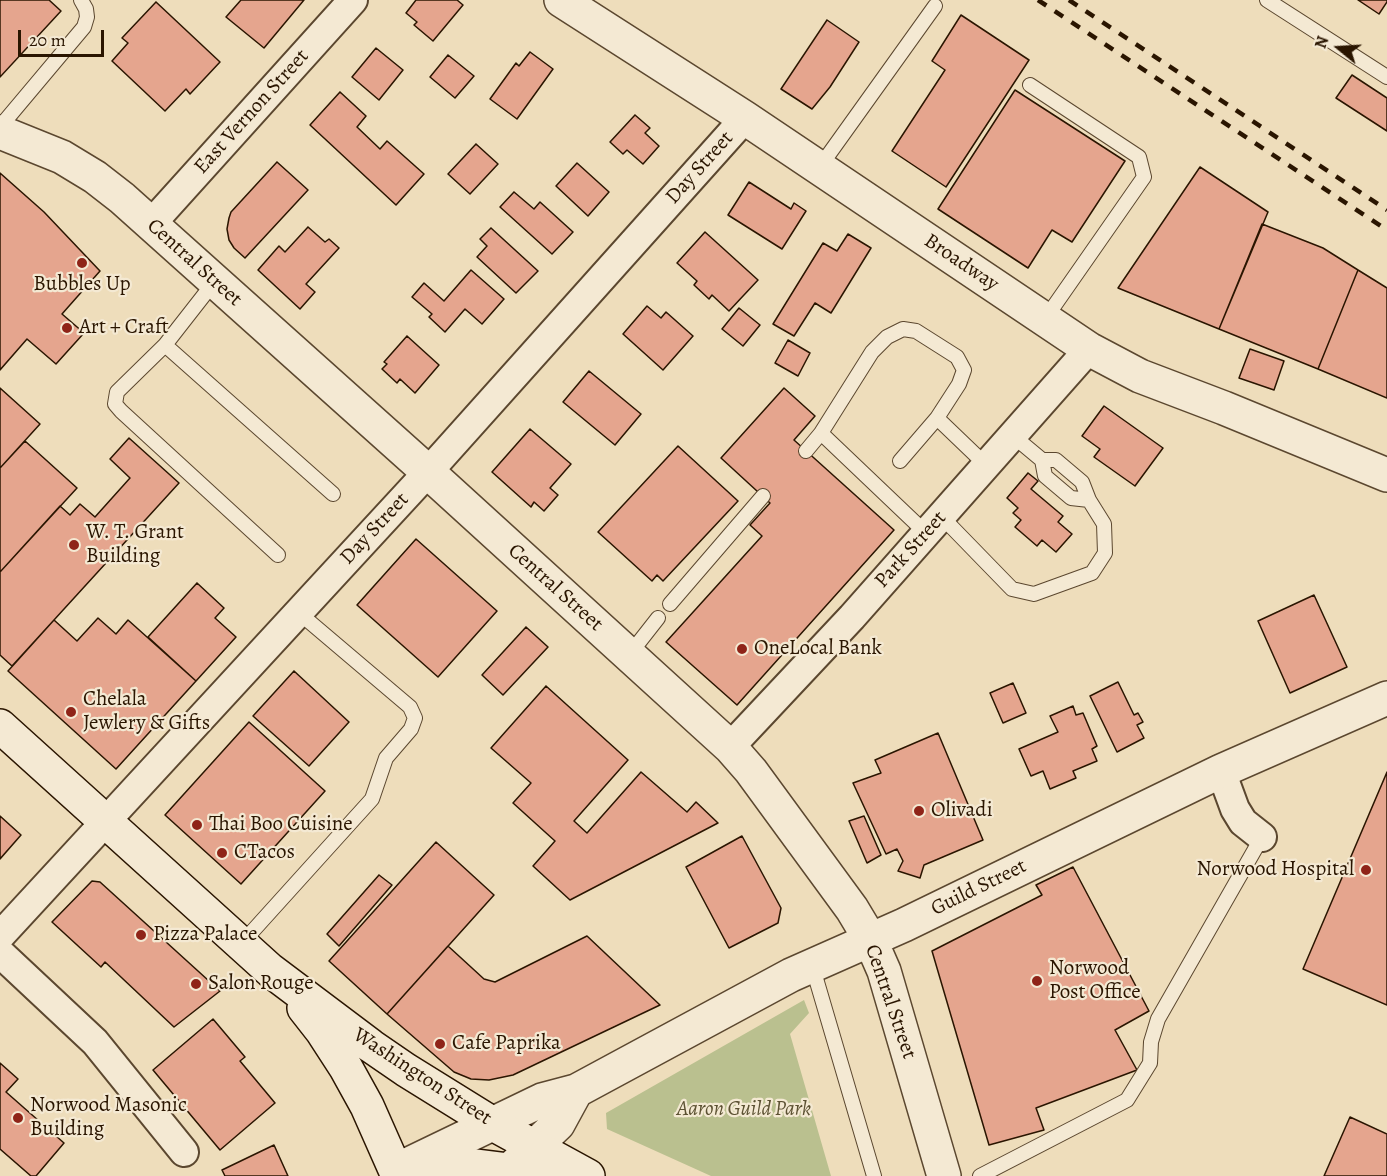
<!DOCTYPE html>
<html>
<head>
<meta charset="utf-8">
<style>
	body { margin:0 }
	#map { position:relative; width:1387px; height:1176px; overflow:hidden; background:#edb; font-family:Alegreya,serif }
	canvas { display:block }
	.north { position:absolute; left:1309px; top:18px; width:60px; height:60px; -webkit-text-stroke:4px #f4e9d3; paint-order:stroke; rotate:288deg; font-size:16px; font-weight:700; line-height:24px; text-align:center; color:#2a1500 }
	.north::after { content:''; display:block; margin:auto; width:21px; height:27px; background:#2a1500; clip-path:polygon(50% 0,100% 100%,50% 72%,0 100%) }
	.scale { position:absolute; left:18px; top:30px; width:86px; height:27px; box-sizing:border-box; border:3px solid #2a1500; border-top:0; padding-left:8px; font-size:18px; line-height:21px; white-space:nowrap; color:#2a1500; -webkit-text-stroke:4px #f4e9d3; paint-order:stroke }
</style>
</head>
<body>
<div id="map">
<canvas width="1387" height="1176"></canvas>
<div class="north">N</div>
<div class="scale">20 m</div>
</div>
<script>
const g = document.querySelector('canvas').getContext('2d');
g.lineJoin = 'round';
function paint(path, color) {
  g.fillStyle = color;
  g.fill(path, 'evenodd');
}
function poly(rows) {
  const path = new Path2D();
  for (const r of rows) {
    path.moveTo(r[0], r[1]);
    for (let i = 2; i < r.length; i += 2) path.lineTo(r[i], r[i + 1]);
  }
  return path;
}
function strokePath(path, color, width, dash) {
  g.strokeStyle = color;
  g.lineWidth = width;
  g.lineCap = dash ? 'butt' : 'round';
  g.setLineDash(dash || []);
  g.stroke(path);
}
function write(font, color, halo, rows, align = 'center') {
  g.font = font + ' Alegreya,serif';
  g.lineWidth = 4.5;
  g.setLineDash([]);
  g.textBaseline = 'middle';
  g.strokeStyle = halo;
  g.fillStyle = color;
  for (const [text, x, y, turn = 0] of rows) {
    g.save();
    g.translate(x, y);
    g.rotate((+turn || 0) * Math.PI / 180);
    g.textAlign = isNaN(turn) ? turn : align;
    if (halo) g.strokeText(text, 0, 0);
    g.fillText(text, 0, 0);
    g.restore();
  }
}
paint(poly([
	[804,1000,809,1013,790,1034,831,1176,711,1176,607,1129,606,1113]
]), '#bac08f');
const building = poly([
	[0,0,49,0,61,11,0,77,0,0],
	[241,0,304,0,264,48,226,17,241,0],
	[416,0,457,0,463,5,433,41,414,25,417,22,406,13,416,0],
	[1358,0,1387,0,1387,2,1379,14,1358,0],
	[156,2,220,62,190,94,186,89,165,111,112,61,128,43,122,38,156,2],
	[961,15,1029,60,946,187,892,151,945,70,932,61,961,15],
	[827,20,859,42,830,87,812,109,781,89,827,20],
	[376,48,403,70,379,100,352,77,376,48],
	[530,52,553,69,517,119,490,99,516,63,519,66,530,52],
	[448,55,474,76,455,98,430,77,448,55],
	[1352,75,1387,98,1387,131,1336,98,1352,75],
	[1015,90,1125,161,1072,242,1052,230,1028,268,938,209,1015,90],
	[340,92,366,116,357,127,380,149,387,141,424,174,396,205,310,125,340,92],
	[635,115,650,128,645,133,659,146,643,164,627,150,623,154,610,142,635,115],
	[476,144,498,164,470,194,448,174,476,144],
	[277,162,308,190,245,258,234,248,229,240,227,229,229,218,231,212,277,162],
	[577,163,609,192,588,216,556,186,577,163],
	[1200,167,1268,212,1219,329,1118,288,1200,167],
	[0,173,44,212,100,271,62,314,84,333,56,364,27,339,0,370,0,173],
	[749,182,791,209,794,203,806,211,782,249,728,215,749,182],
	[514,192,534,209,540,202,573,232,552,254,500,207,514,192],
	[1262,224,1323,248,1358,270,1318,369,1219,329,1262,224],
	[308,227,325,242,329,239,339,248,306,284,315,292,300,309,258,270,279,246,285,252,308,227],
	[491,228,538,271,516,293,477,257,487,246,480,239,491,228],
	[705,232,758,280,729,311,712,295,709,299,694,285,697,281,677,263,705,232],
	[848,234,871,248,831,313,815,303,794,336,773,324,823,243,837,251,848,234],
	[471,270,504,299,482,324,465,309,445,332,429,317,432,314,412,297,424,283,444,301,471,270],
	[1358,270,1387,288,1387,398,1318,369,1358,270],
	[647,306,661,318,666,312,693,336,663,370,623,334,647,306],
	[739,308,760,325,743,346,722,329,739,308],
	[407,336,439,365,415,393,400,379,397,383,382,369,387,364,384,362,407,336],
	[788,340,810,353,798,376,775,363,788,340],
	[1250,349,1284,361,1274,390,1239,378,1250,349],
	[589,371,641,414,615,445,563,402,589,371],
	[0,388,40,424,0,468,0,388],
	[784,388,815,416,794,440,894,530,737,705,666,642,762,536,750,525,770,503,721,458,784,388],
	[1104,406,1163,448,1135,486,1094,457,1100,449,1082,436,1104,406],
	[530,429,571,464,550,488,558,495,544,511,534,502,531,507,492,472,530,429],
	[129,438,179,483,12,666,0,655,0,572,60,506,70,515,80,504,95,517,130,478,110,459,129,438],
	[25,441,77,488,0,572,0,468,25,441],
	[678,446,738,501,663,581,657,575,652,581,598,532,678,446],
	[1028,473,1038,481,1031,489,1063,516,1058,522,1072,534,1056,552,1042,540,1037,546,1015,527,1021,520,1013,513,1018,508,1007,498,1028,473],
	[416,539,497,611,438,677,357,605,416,539],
	[197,583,224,608,215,618,236,637,196,681,148,637,197,583],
	[1314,595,1347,667,1290,693,1258,621,1314,595],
	[98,618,116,634,128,620,196,681,116,769,8,671,54,620,77,641,98,618],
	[526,627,548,647,503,695,482,675,526,627],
	[294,671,349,722,309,766,253,716,294,671],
	[1118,682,1134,715,1138,713,1143,722,1137,725,1144,738,1117,752,1090,696,1118,682],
	[1013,683,1026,713,1003,723,990,693,1013,683],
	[546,686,628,760,574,821,587,833,641,772,687,812,696,802,718,823,570,900,533,866,555,841,513,803,531,783,491,748,546,686],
	[1073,706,1076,715,1083,713,1097,746,1092,749,1097,761,1073,771,1076,778,1050,789,1043,771,1031,776,1019,749,1058,732,1050,716,1073,706],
	[249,722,325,791,241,884,165,815,249,722],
	[938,733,983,840,924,865,920,878,898,871,903,861,897,849,886,854,853,783,881,773,875,760,938,733],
	[1387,772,1387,1005,1303,969,1387,772],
	[0,816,21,835,0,859,0,816],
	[864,816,881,855,867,863,849,821,864,816],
	[742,836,781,908,778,923,729,948,686,867,742,836],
	[436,842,494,895,387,1014,329,961,436,842],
	[1073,867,1149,1011,1115,1030,1137,1070,1036,1108,1044,1130,989,1145,932,951,1042,895,1036,885,1073,867],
	[379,875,392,885,339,946,327,934,379,875],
	[92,881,100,882,220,991,174,1027,105,962,101,967,52,922,92,881],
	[587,936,660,1005,513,1075,489,1080,471,1079,454,1072,387,1014,448,946,484,979,495,982,587,936],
	[213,1019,245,1057,240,1061,275,1103,220,1150,153,1070,213,1019],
	[0,1063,18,1079,6,1092,64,1143,36,1176,31,1176,0,1149,0,1063],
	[1350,1117,1387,1134,1387,1176,1324,1176,1350,1117],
	[274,1145,288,1176,225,1176,222,1170,274,1145]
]);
paint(building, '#e5a58e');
strokePath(building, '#2a1500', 1.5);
const service = poly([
	[1267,0,1387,77],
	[1030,85,1139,157,1144,177,1045,319],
	[0,127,84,27,87,17,86,9,81,0],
	[819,168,935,6],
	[215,281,165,345,117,392,115,404,121,411,278,555],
	[165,345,333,494],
	[821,433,926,533],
	[1012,435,1042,460],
	[806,451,821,433,872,352,887,337,903,329,916,331,957,357,964,370,959,384,937,418,986,465],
	[900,461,937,418],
	[941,516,1012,589,1034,594,1092,573,1105,553,1104,524,1089,500,1082,482,1056,460,1042,460,1045,476,1071,498,1089,500],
	[670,604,763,496],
	[629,655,658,618],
	[241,944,372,799,386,758,411,729,415,718,410,707,298,612],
	[812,965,874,1176],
	[980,1176,1127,1100,1150,1063,1151,1042,1158,1019,1262,837]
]);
const minor = poly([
	[151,224,353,0],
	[730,747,852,617,1089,349],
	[1221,771,1235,809,1243,822,1262,837],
	[0,936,428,472,745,118],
	[0,953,95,1042,184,1152]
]);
const tertiary = poly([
	[561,0,745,118,1089,349,1140,376,1224,408,1387,475],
	[0,132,62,157,95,177,122,198,428,472,730,747,751,771,852,909,870,939,884,971,944,1176],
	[407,1165,542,1100,576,1091,791,975,904,925,1221,771,1387,698],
	[515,1165,558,1124,576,1091]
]);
const secondary = poly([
	[0,726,270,970,371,1046,406,1070,493,1124,588,1176],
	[304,1008,322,1031,346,1068,367,1106,398,1176],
	[396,1170,420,1163,437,1161,533,1173,553,1175,581,1173]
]);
strokePath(service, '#5b472f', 16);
strokePath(minor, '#5b472f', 32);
strokePath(tertiary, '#5b472f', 36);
strokePath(secondary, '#2a1500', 36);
strokePath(service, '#f4e9d3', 14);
strokePath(minor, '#f4e9d3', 28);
strokePath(tertiary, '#f4e9d3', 33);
strokePath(secondary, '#f4e9d3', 33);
strokePath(poly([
	[1038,0,1387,230],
	[1069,0,1387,210]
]), '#2a1500', 4.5, [10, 10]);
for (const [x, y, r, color] of [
	[82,263,6,"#8f2418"],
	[67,328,6,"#8f2418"],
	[74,545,6,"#8f2418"],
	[742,649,6,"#8f2418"],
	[71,712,6,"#8f2418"],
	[919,811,6,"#8f2418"],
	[197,825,6,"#8f2418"],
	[222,853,6,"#8f2418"],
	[1366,870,6,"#8f2418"],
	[141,935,6,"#8f2418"],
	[1037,981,6,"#8f2418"],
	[196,984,6,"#8f2418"],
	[440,1044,6,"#8f2418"],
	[18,1118,6,"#8f2418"]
]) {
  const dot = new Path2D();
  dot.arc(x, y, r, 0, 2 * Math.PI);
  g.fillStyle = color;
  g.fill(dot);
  strokePath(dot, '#f4e9d3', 2);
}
write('21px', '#2a1500', '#f4e9d3', [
	["East Vernon Street",252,112,-48],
	["Day Street",700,168,-48],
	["Central Street",194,263,42],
	["Broadway",961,263,34],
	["Day Street",375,529,-47],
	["Park Street",911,550,-48],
	["Central Street",555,588,42],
	["Guild Street",979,888,-26],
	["Central Street",890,1002,71],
	["Washington Street",422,1077,33]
]);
write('21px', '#2a1500', '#f4e9d3', [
	["Bubbles Up",82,285,"center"],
	["Art + Craft",79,328],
	["W. T. Grant",86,533],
	["Building",86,557],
	["OneLocal Bank",754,649],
	["Chelala",83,700],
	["Jewlery & Gifts",83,724],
	["Olivadi",931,811],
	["Thai Boo Cuisine",209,825],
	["CTacos",234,853],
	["Norwood Hospital",1354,870,"right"],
	["Pizza Palace",153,935],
	["Norwood",1049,969],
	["Post Office",1049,993],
	["Salon Rouge",208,984],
	["Cafe Paprika",452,1044],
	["Norwood Masonic",30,1106],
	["Building",30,1130]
], 'left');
write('italic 21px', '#5c5132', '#f4e9d3', [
	["Aaron Guild Park",744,1110]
]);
</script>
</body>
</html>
